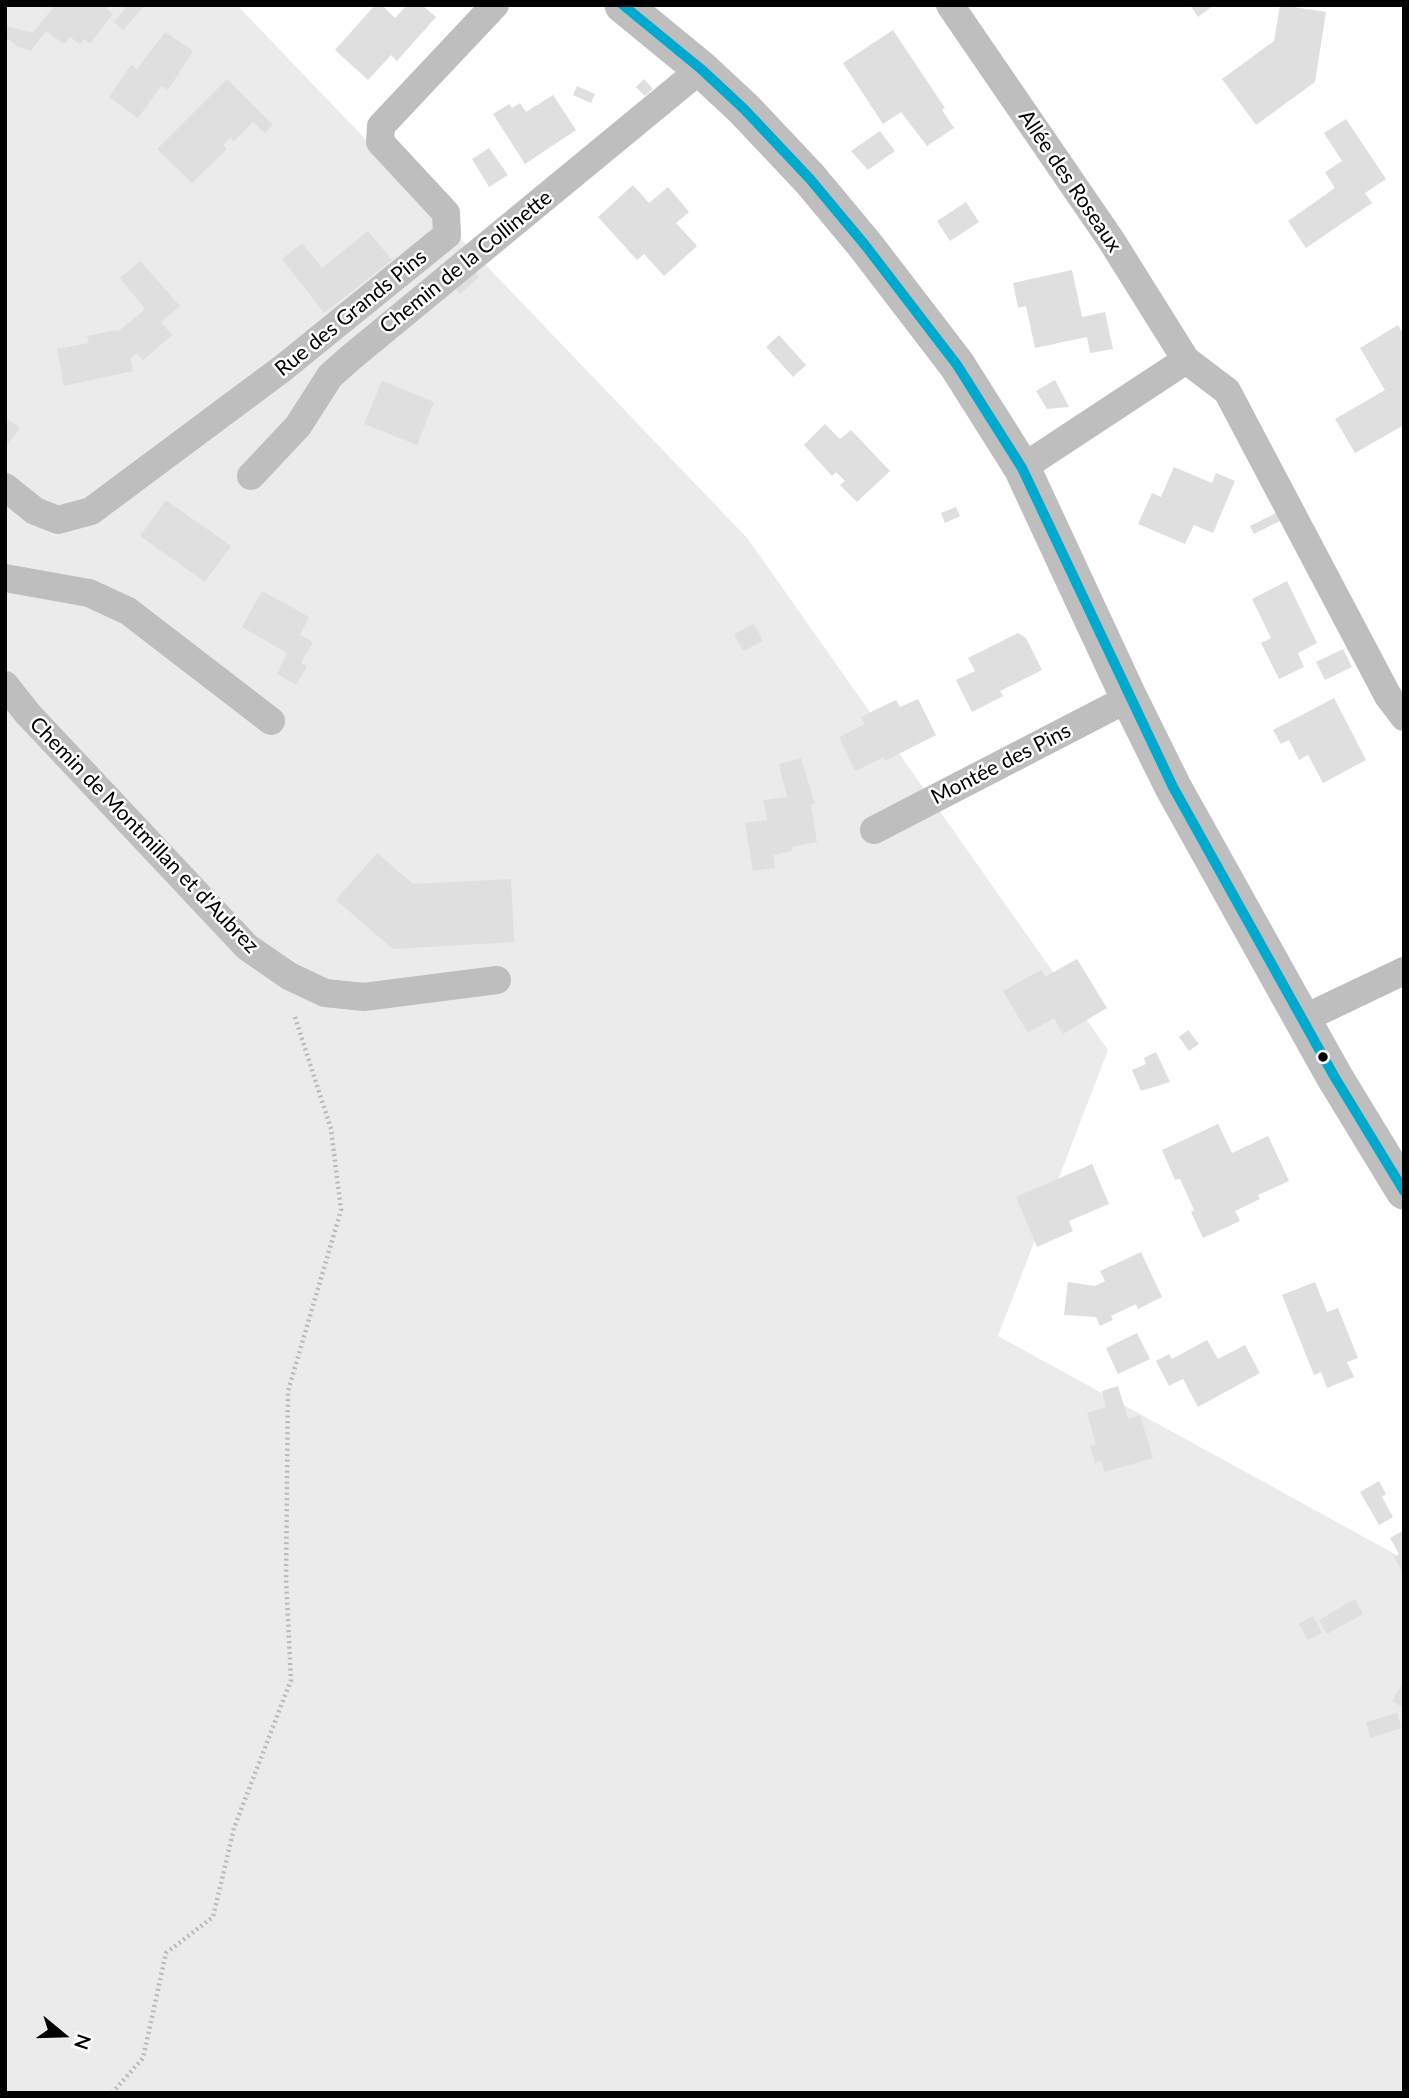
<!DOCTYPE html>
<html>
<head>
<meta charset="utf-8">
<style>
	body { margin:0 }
	#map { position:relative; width:1409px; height:2098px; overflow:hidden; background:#fff; font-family:Lato,sans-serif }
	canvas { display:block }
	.frame { position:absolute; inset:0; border:7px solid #000; pointer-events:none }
	.north { position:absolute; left:28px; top:2000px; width:70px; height:70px; -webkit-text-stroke:5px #fff; paint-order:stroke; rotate:109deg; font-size:19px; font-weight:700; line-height:28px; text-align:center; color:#000 }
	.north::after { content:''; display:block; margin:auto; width:24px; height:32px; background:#000; clip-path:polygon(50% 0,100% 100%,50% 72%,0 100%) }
</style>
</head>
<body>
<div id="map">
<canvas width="1409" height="2098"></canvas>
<div class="frame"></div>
<div class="north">N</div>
</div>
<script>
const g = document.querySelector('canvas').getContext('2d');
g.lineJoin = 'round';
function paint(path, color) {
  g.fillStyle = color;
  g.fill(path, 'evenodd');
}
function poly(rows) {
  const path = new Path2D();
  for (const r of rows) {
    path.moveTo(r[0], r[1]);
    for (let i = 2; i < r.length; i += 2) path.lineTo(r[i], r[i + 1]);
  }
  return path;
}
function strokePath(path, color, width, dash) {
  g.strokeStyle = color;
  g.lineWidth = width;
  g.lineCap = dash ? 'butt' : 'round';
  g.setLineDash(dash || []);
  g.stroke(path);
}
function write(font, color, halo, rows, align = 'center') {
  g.font = font + ' Lato,sans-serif';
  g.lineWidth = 5;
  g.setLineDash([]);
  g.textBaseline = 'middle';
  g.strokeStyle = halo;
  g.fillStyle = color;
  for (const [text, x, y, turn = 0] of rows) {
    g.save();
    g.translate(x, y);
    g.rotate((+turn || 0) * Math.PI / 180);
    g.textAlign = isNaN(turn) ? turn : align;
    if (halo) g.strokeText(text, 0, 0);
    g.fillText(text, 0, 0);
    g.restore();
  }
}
paint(poly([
	[5,5,237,5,748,539,1108,1050,998,1336,1404,1559,1404,2093,5,2093]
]), '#ebebeb');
paint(poly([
	[55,5,110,5,107,9,113,14,90,44,84,39,80,44,70,37,64,44,46,31,31,51,18,47,5,36,6,26,33,33],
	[128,5,145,5,123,30,114,22],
	[375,5,382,5,395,18,407,5,422,5,436,17,397,61,391,55,368,80,335,50],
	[1190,5,1214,5,1198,17],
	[1280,5,1326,12,1315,82,1256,125,1222,79,1274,41],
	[893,30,945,108,942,110,954,128,927,146,901,112,883,124,843,63],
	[165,32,193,51,168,90,161,86,138,118,109,97,131,65,137,69],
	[227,79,273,125,265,133,253,122,234,141,230,138,223,145,227,149,192,183,157,149],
	[644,79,653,89,645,96,636,87],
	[577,86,595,94,591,103,573,95],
	[553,95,576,130,525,164,493,114,509,104,512,108,520,103,526,112],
	[1346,119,1386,179,1365,193,1372,203,1306,248,1288,221,1335,188,1325,172,1342,161,1324,133],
	[880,131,895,151,868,170,851,151],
	[489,148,508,175,489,187,472,159],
	[633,185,649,203,668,187,689,212,676,223,697,246,664,276,644,254,637,260,598,217],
	[966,202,979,222,950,241,937,221],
	[368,231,392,260,324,313,282,259,302,243,322,268],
	[140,261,180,306,161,322,172,335,143,360,137,353,130,359,133,371,64,386,57,349,89,343,87,336,116,330,118,332,145,309,120,278],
	[466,261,479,277,460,294,446,278],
	[1072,270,1082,317,1105,312,1113,349,1090,353,1087,337,1035,348,1026,306,1018,308,1013,283],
	[1398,325,1404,335,1404,425,1355,453,1335,419,1385,390,1360,348],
	[779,335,806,365,793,377,766,347],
	[1055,380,1069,407,1047,409,1036,391],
	[382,381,434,402,417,445,364,424],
	[5,418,20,428,5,448],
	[825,424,840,439,851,430,890,471,857,502,840,485,845,481,836,472,832,476,804,445],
	[1174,467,1212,483,1216,473,1235,481,1213,533,1194,525,1185,544,1138,524,1152,493,1161,497],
	[166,500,231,546,205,582,140,536],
	[956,507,960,516,945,523,941,513],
	[1276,513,1280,521,1254,534,1250,526],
	[1287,581,1317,643,1298,653,1304,667,1279,679,1261,643,1271,638,1252,599],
	[262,591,309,617,300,635,313,642,301,663,307,666,296,685,277,674,287,653,242,627],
	[754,624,763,641,743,651,734,634],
	[1018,633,1026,638,1042,670,1000,691,1003,696,972,712,956,680,975,671,968,658],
	[1343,649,1352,667,1325,680,1316,662],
	[1334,698,1366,760,1323,783,1308,755,1299,760,1289,740,1281,744,1273,730],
	[918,699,936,735,885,761,884,757,855,771,839,737,865,724,861,717,881,707,896,700,900,707],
	[801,758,815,804,811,805,817,842,791,847,792,851,773,855,775,868,753,871,745,823,767,820,763,800,787,797,779,764],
	[377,853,413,884,511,879,514,942,393,949,336,900],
	[1077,959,1107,1008,1063,1034,1054,1018,1028,1033,1003,991,1041,970,1045,977],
	[1188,1030,1199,1044,1189,1051,1179,1037],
	[1156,1052,1170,1082,1141,1091,1132,1070,1146,1064,1144,1058],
	[1218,1124,1232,1153,1268,1136,1289,1181,1258,1195,1260,1199,1235,1211,1240,1221,1203,1238,1191,1212,1194,1210,1180,1179,1175,1180,1162,1150],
	[1092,1164,1109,1204,1069,1221,1073,1231,1037,1247,1016,1197],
	[1141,1252,1162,1297,1138,1309,1136,1304,1111,1316,1113,1320,1100,1326,1096,1317,1064,1315,1068,1282,1095,1286,1105,1281,1100,1271],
	[1315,1282,1327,1312,1338,1308,1358,1358,1347,1362,1354,1377,1327,1388,1321,1372,1314,1375,1282,1295],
	[1137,1333,1150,1359,1118,1374,1106,1348],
	[1207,1340,1218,1359,1245,1345,1260,1373,1198,1407,1183,1379,1169,1386,1156,1361,1169,1354,1172,1359],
	[1118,1386,1128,1419,1140,1415,1153,1458,1105,1472,1101,1461,1095,1463,1090,1446,1096,1445,1087,1413,1106,1407,1102,1391],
	[1379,1481,1386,1494,1382,1497,1393,1517,1379,1525,1360,1492],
	[1404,1530,1404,1574,1394,1557,1399,1554,1390,1538],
	[1355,1599,1363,1614,1327,1634,1319,1620],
	[1313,1616,1322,1633,1308,1640,1299,1624],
	[1404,1681,1404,1708,1392,1701],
	[1397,1713,1402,1728,1370,1738,1366,1722]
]), '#dfdfdf');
strokePath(poly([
	[112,2093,143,2058,166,1953,213,1917,234,1828,291,1680,286,1578,288,1391,341,1210,331,1129,294,1014]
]), '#b9b9b9', 4.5, [2, 3.5]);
strokePath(poly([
	[950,5,1111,240,1186,360,1227,391,1388,696,1404,717],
	[1022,468,1186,360],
	[251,476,298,426,330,376,349,359,701,69],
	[5,487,35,511,58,520,91,511,283,368,447,235,446,213,380,142,381,126,495,5],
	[5,578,89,593,128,611,271,721],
	[5,685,28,714,247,947,289,976,325,993,364,997,497,980],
	[874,830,1129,698],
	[1303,1019,1404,971]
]), '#bebebe', 28);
strokePath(poly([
	[623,5,701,69,744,109,810,179,865,245,957,365,1022,468,1129,698,1173,787,1334,1076,1404,1191]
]), '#bebebe', 37);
strokePath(poly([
	[623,5,701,69,744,109,810,179,865,245,957,365,1022,468,1173,787,1334,1076,1404,1191]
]), '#00a9ce', 10);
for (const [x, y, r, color] of [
	[1323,1057,6,"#000"]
]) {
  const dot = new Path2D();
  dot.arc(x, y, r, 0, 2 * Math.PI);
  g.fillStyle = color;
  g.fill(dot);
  strokePath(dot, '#fff', 2.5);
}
write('21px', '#000', '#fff', [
	["Allée des Roseaux",1070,181,56],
	["Chemin de la Collinette",466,262,-39],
	["Rue des Grands Pins",351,313,-39],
	["Montée des Pins",1001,764,-27],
	["Chemin de Montmillan et d'Aubrez",144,835,46]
]);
</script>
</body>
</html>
